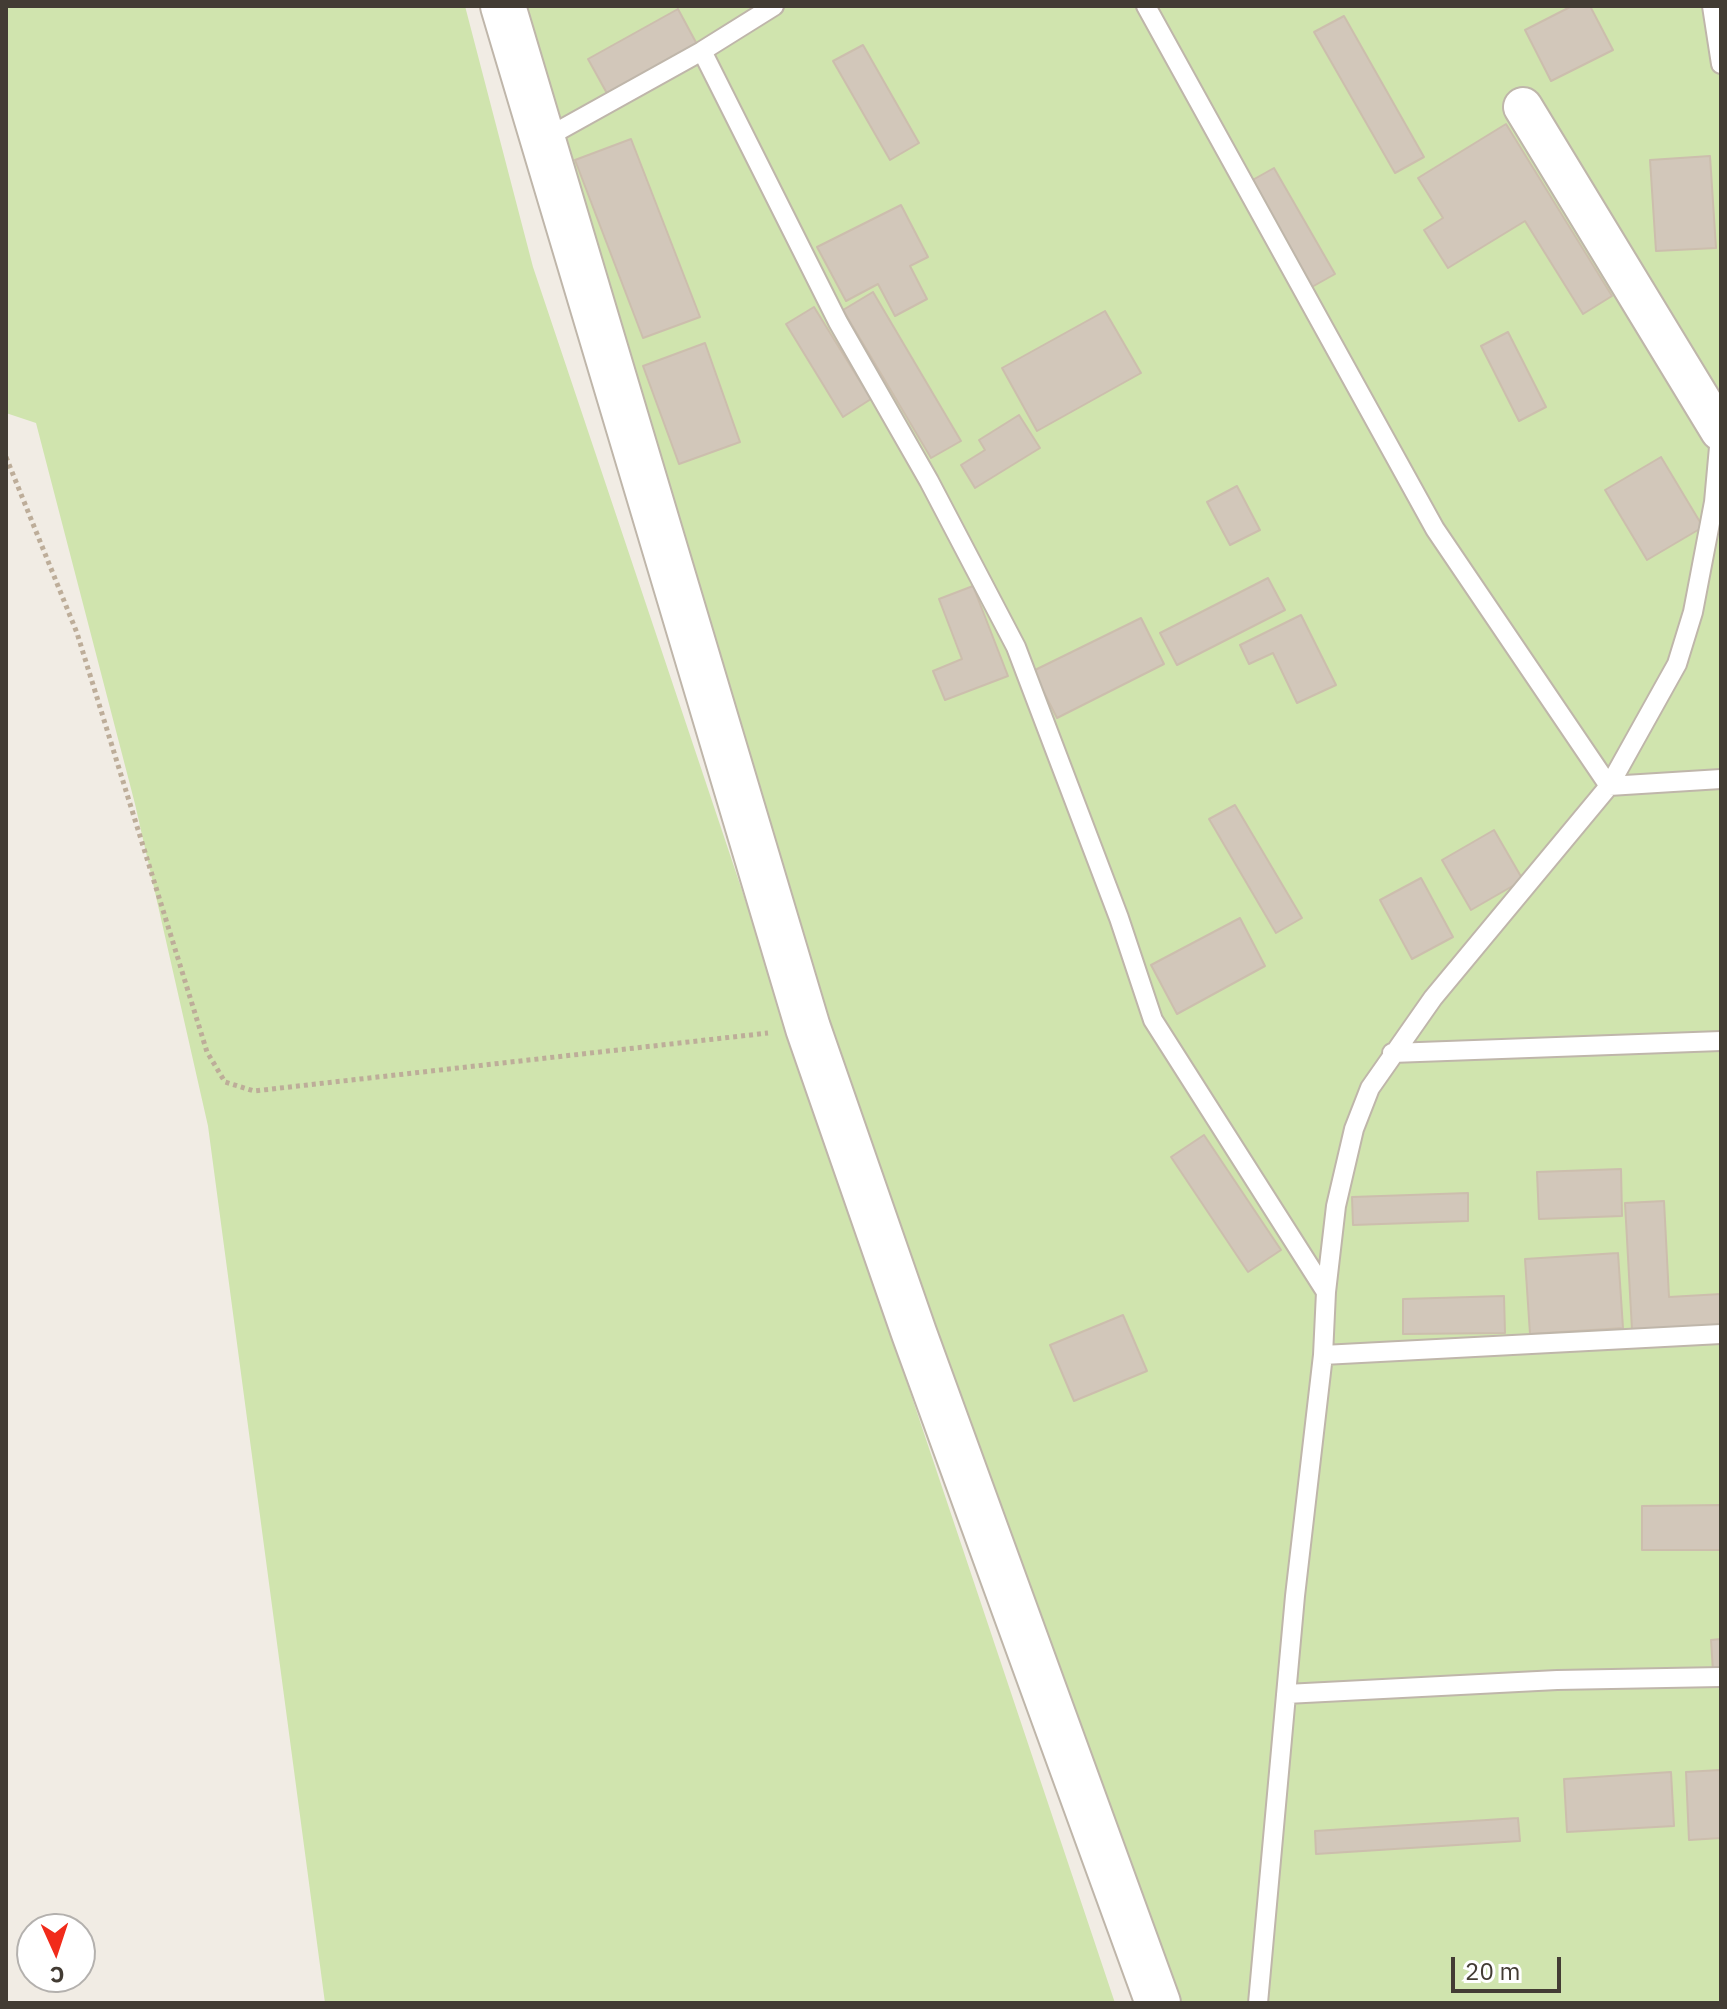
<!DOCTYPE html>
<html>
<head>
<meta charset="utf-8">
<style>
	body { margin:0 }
	#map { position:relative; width:1727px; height:2009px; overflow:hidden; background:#f1ece4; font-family:"IBM Plex Sans",sans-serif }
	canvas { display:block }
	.frame { position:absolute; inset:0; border:8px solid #433c34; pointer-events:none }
	.north { position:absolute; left:16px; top:1913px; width:80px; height:80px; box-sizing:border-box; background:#fff; border:2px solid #b4b1ae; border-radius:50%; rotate:177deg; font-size:22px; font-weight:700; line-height:32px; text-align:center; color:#433c34 }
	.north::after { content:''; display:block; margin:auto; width:28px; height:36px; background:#f12b1b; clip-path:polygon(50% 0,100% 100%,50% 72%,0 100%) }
	.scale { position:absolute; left:1451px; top:1957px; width:110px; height:36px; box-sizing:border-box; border:4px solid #433c34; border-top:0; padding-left:10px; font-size:24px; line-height:28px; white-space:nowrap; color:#433c34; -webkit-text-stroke:6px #fff; paint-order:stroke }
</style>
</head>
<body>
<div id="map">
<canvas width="1727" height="2009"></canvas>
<div class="frame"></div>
<div class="north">С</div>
<div class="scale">20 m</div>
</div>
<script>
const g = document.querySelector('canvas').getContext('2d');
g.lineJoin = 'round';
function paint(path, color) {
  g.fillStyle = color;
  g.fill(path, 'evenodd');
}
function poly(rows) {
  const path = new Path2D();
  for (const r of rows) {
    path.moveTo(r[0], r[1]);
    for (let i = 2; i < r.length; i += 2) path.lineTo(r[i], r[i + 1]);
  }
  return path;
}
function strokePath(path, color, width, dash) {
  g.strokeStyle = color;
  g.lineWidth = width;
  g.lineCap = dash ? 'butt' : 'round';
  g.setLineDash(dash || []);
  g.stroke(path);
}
paint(poly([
	[6,6,465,6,533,267,1115,2003,325,2003,208,1126,135,804,36,423,6,413],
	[495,6,1721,6,1721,2003,1164,2003,841,1105]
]), '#d0e4ae');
const building = poly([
	[1572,6,1590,6,1613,50,1551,81,1525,30,1572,6],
	[678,9,699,48,609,97,588,59,678,9],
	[1344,16,1424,157,1395,173,1314,32,1344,16],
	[863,45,919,143,890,160,833,61,863,45],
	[1506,124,1612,296,1583,314,1525,221,1448,268,1424,230,1443,218,1418,178,1506,124],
	[631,139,700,317,643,338,575,160,631,139],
	[1710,156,1716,248,1656,251,1650,160,1710,156],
	[1274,168,1335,274,1310,288,1249,182,1274,168],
	[901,205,928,257,910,266,927,299,895,316,878,284,846,301,817,247,901,205],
	[873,292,961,441,931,458,843,310,873,292],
	[814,307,871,399,843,417,786,324,814,307],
	[1105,311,1141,373,1037,431,1002,368,1105,311],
	[1508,332,1546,407,1519,421,1481,346,1508,332],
	[705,343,740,442,679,464,643,366,705,343],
	[1019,415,1040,448,975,488,961,465,985,450,979,440,1019,415],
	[1661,457,1703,527,1647,560,1605,490,1661,457],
	[1237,486,1260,530,1230,545,1207,502,1237,486],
	[1268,578,1285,610,1177,665,1160,633,1268,578],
	[973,586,1008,676,945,700,933,671,962,659,939,599,973,586],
	[1301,615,1336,685,1297,703,1273,653,1249,664,1240,645,1301,615],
	[1141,618,1164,664,1057,718,1033,671,1141,618],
	[1235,805,1302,918,1276,933,1209,819,1235,805],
	[1494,830,1523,880,1471,910,1442,860,1494,830],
	[1421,878,1453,937,1412,959,1380,900,1421,878],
	[1240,918,1265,966,1177,1014,1151,965,1240,918],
	[1204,1135,1281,1250,1248,1272,1171,1157,1204,1135],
	[1621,1169,1622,1216,1539,1219,1537,1172,1621,1169],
	[1468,1193,1468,1221,1353,1225,1352,1197,1468,1193],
	[1664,1201,1669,1297,1721,1294,1721,1326,1632,1330,1625,1203,1664,1201],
	[1618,1253,1623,1328,1530,1334,1525,1259,1618,1253],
	[1504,1296,1505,1333,1403,1334,1403,1299,1504,1296],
	[1123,1315,1147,1371,1074,1401,1050,1345,1123,1315],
	[1721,1505,1721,1550,1642,1550,1642,1506,1721,1505],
	[1721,1639,1721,1672,1713,1672,1711,1640,1721,1639],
	[1720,1770,1721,1838,1689,1840,1686,1772,1720,1770],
	[1671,1772,1674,1826,1567,1832,1564,1779,1671,1772],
	[1518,1818,1520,1841,1316,1854,1315,1831,1518,1818]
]);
paint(building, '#d2c7ba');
strokePath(building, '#ccbead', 2);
const service = poly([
	[1146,6,1435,529,1609,786,1721,779],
	[1712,6,1721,64],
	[702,51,838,322,929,481,1016,647,1119,918,1153,1020,1326,1292],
	[542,140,702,51,774,6],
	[1392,1053,1721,1041],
	[1323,1355,1721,1334],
	[1286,1694,1557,1680,1721,1677],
	[1258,2003,1295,1596,1323,1355,1326,1292,1336,1206,1354,1129,1370,1088,1433,998,1609,786,1677,664,1693,612,1714,502,1721,425]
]);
const minor = poly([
	[1523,107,1720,431]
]);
const tertiary = poly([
	[503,6,808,1028,914,1333,1158,2003]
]);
strokePath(service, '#bfb6aa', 22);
strokePath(minor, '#bfb6aa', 42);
strokePath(tertiary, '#bfb6aa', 48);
strokePath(poly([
	[6,457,77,633,207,1052,225,1082,254,1091,768,1033]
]), '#bdad99', 5, [4, 4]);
strokePath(service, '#fff', 18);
strokePath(minor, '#fff', 38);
strokePath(tertiary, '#fff', 44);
</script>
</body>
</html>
